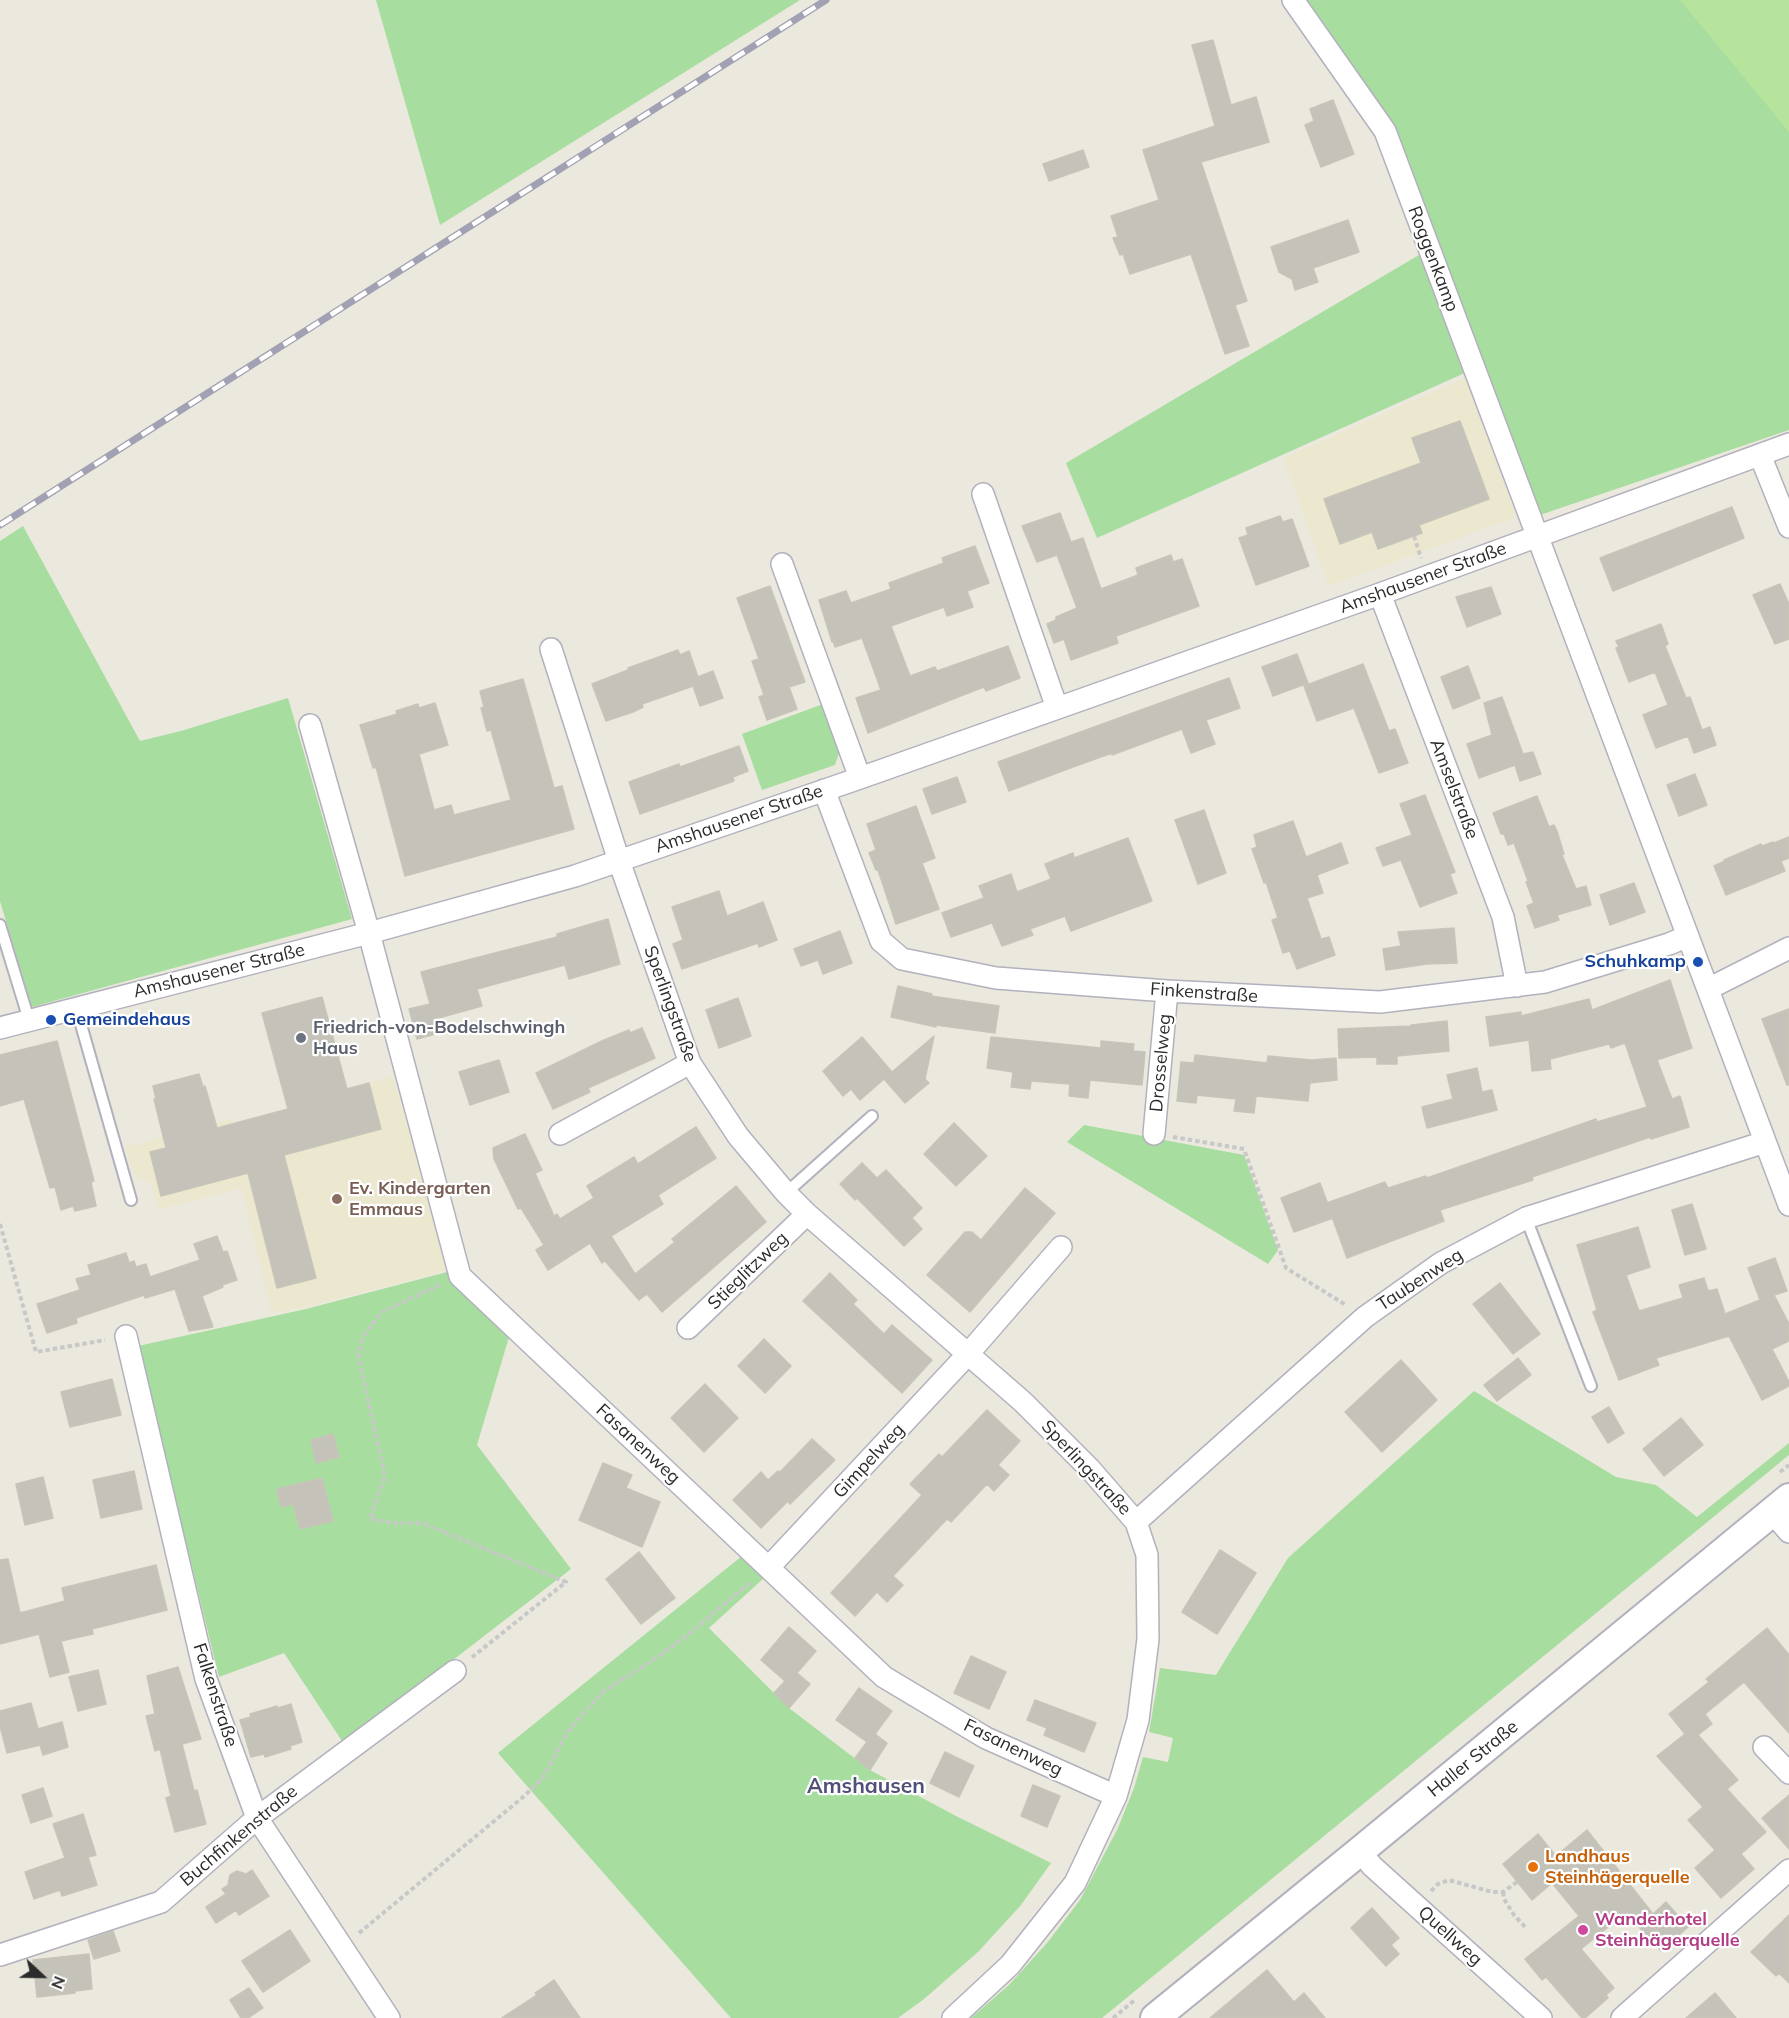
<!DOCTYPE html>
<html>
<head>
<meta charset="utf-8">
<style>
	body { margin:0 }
	#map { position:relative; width:1789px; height:2018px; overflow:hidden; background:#ebe8de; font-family:Mulish,sans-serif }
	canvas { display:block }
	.north { position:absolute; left:12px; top:1946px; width:60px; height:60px; -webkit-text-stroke:4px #fff; paint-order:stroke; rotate:112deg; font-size:16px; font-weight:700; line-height:24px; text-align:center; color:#2b2b2b }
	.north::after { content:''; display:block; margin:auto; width:21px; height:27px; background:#2b2b2b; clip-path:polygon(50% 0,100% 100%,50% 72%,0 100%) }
</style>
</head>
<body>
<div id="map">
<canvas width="1789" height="2018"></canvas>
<div class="north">N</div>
</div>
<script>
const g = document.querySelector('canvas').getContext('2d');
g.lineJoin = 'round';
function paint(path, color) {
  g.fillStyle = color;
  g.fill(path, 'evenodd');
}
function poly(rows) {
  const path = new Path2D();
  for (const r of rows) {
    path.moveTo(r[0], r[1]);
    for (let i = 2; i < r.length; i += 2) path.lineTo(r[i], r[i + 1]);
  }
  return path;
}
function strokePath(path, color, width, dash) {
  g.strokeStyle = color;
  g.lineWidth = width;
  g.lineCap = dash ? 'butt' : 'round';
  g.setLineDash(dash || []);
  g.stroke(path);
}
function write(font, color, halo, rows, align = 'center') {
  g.font = font + ' Mulish,sans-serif';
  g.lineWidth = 4.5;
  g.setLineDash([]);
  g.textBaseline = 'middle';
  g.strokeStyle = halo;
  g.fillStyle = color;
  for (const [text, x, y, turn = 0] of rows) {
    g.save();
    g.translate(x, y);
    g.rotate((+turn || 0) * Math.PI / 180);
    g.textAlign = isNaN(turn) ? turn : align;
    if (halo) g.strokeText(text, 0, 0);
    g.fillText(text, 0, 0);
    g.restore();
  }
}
paint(poly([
	[1466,377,1516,517,1329,586,1283,458],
	[392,1076,452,1269,306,1307,272,1313,241,1188,159,1210,151,1184,134,1175,125,1147,233,1118,235,1123,273,1113,284,1154,380,1126,369,1083]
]), '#ece8cf');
paint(poly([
	[376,0,800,0,440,225],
	[1304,0,1755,0,1789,57,1789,430,1537,516,1395,131],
	[1419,255,1467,372,1097,538,1066,463],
	[23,526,140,741,181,731,288,698,352,919,32,1007,0,901,0,541],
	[823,704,840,750,835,765,762,790,742,734],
	[1084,1125,1244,1155,1278,1250,1268,1264,1067,1142],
	[451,1271,453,1285,509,1337,477,1445,571,1569,344,1744,284,1653,219,1677,138,1346,306,1309],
	[1474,1391,1616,1477,1656,1485,1697,1517,1789,1443,1789,1455,1102,2018,971,2018,1009,1985,1047,1943,1080,1900,1118,1828,1134,1788,1143,1757,1168,1762,1173,1738,1149,1732,1160,1668,1216,1675,1288,1558],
	[742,1556,764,1578,709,1628,789,1708,870,1770,956,1816,1051,1863,1021,1905,978,1952,924,1999,898,2018,731,2018,498,1753]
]), '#a7dd9f');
paint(poly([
	[1680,0,1789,0,1789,132]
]), '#b6e49c');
const building = poly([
	[1213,40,1231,105,1256,97,1269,142,1201,162,1247,301,1235,305,1249,346,1225,354,1191,254,1130,274,1123,254,1120,255,1113,238,1118,237,1111,216,1159,200,1143,150,1215,126,1192,45,1213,40],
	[1333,100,1354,154,1321,167,1305,125,1314,121,1310,109,1333,100],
	[1083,150,1089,167,1049,181,1043,164,1083,150],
	[1348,220,1359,252,1313,268,1318,282,1295,290,1292,279,1279,272,1271,247,1348,220],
	[1460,421,1489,499,1419,525,1422,533,1378,549,1372,532,1340,544,1324,499,1421,463,1412,438,1460,421],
	[1732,507,1744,538,1613,591,1600,558,1732,507],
	[1060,513,1071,542,1083,538,1101,589,1138,575,1136,568,1171,555,1173,562,1182,559,1199,606,1116,636,1118,643,1071,660,1064,639,1054,643,1047,624,1056,620,1056,617,1077,608,1057,555,1037,562,1022,526,1060,513],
	[1280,516,1283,522,1292,519,1309,566,1256,585,1239,538,1248,535,1246,528,1280,516],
	[975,546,989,583,967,591,973,607,947,616,944,607,891,626,910,676,935,667,937,671,1008,646,1020,678,986,691,984,687,958,697,868,733,856,698,881,690,862,638,835,647,833,641,832,642,819,600,846,591,851,603,891,589,889,583,944,563,942,558,975,546],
	[1780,584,1789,604,1789,639,1775,644,1753,595,1780,584],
	[770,586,805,682,789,687,797,709,767,720,759,697,764,695,752,661,759,659,737,598,770,586],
	[1491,587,1501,614,1467,627,1456,597,1491,587],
	[1661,624,1668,644,1665,646,1686,698,1690,697,1702,730,1710,727,1716,745,1694,753,1688,736,1656,748,1643,715,1668,705,1655,672,1629,682,1616,648,1619,647,1616,641,1661,624],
	[678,650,680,655,689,651,698,677,713,671,723,698,700,706,693,686,642,704,643,707,633,712,606,721,592,684,628,670,628,668,678,650],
	[1297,654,1308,683,1273,696,1262,667,1297,654],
	[1363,664,1389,731,1395,729,1408,763,1379,773,1354,708,1317,721,1304,686,1363,664],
	[1468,666,1480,698,1453,709,1441,677,1468,666],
	[1229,678,1240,708,1206,720,1215,744,1191,753,1182,729,1112,755,1112,753,1073,767,1009,791,998,762,1229,678],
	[523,679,554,788,562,786,574,829,405,876,376,767,373,768,360,725,397,714,396,711,418,704,419,708,435,703,448,745,419,754,434,810,451,805,454,815,511,800,491,730,487,731,481,708,484,707,480,691,523,679],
	[1502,697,1523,754,1533,752,1541,774,1520,781,1515,765,1479,778,1467,744,1492,735,1484,703,1502,697],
	[739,746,748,771,733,777,734,781,640,814,629,782,679,764,680,767,739,746],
	[1695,774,1707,805,1679,816,1667,785,1695,774],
	[957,777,966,802,932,814,923,789,957,777],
	[1425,795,1455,872,1450,874,1457,893,1420,907,1401,860,1383,866,1376,848,1412,835,1400,804,1425,795],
	[1537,796,1549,827,1554,825,1557,831,1564,854,1562,855,1576,889,1586,886,1591,905,1557,915,1559,920,1535,928,1527,906,1534,903,1526,882,1528,881,1514,843,1508,845,1504,834,1501,834,1493,813,1537,796],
	[916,806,935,858,922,863,939,909,896,924,878,870,876,870,869,853,876,850,867,824,916,806],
	[1204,810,1226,873,1198,884,1175,820,1204,810],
	[1293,821,1306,857,1341,843,1348,863,1317,875,1323,893,1307,898,1321,939,1329,937,1335,955,1297,969,1290,951,1283,953,1272,920,1278,918,1266,882,1264,883,1252,849,1257,847,1254,835,1293,821],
	[1789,837,1789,858,1781,861,1785,871,1726,895,1714,866,1725,861,1724,860,1761,844,1762,846,1773,842,1774,843,1789,837],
	[1128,838,1152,901,1071,931,1065,916,1030,929,1033,935,1002,946,992,923,951,937,942,913,984,898,979,886,1011,874,1017,892,1051,879,1045,864,1073,853,1074,858,1128,838],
	[1634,883,1645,912,1610,925,1600,895,1634,883],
	[719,891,727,916,763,902,777,940,759,947,758,943,682,969,673,944,683,940,672,907,719,891],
	[608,919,620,964,569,979,565,965,477,989,482,1006,435,1019,439,1033,417,1039,409,1009,430,1004,421,972,557,937,557,934,608,919],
	[1454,928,1457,963,1427,964,1386,970,1383,949,1401,946,1398,932,1454,928],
	[840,931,852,963,823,974,818,960,801,966,794,949,840,931],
	[1670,980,1692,1048,1657,1060,1672,1099,1680,1096,1689,1127,1651,1139,1650,1137,1532,1177,1533,1180,1440,1210,1444,1221,1347,1258,1327,1203,1385,1182,1388,1188,1426,1176,1427,1178,1596,1119,1597,1122,1647,1107,1625,1043,1611,1048,1609,1044,1550,1059,1551,1069,1532,1071,1529,1040,1490,1046,1486,1017,1521,1012,1521,1016,1589,999,1592,1010,1670,980],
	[898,986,932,994,931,996,999,1006,995,1033,936,1025,936,1027,891,1017,898,986],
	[322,997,347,1089,369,1083,381,1129,284,1155,316,1278,277,1288,248,1173,161,1196,150,1152,166,1148,154,1099,156,1099,153,1086,199,1074,203,1087,205,1086,217,1128,288,1109,262,1013,322,997],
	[738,998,751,1036,719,1048,706,1010,738,998],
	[1789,1009,1789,1085,1787,1085,1762,1019,1789,1009],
	[1447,1021,1449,1051,1397,1056,1397,1064,1377,1064,1377,1057,1339,1058,1338,1029,1411,1026,1411,1025,1447,1021],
	[642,1028,655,1058,588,1088,590,1092,553,1109,536,1073,604,1040,629,1030,630,1033,642,1028],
	[934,1036,925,1079,929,1083,905,1103,884,1079,860,1100,851,1089,843,1096,823,1071,862,1037,892,1072,934,1036],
	[991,1037,1101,1048,1101,1041,1134,1044,1133,1051,1145,1052,1142,1085,1090,1080,1088,1098,1069,1096,1070,1084,1031,1081,1030,1089,1011,1087,1013,1072,987,1068,991,1037],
	[57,1041,94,1181,91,1182,96,1206,75,1211,73,1206,61,1210,55,1187,50,1188,24,1099,0,1106,0,1055,57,1041],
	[1195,1055,1267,1063,1268,1056,1312,1060,1336,1058,1337,1080,1310,1083,1308,1101,1256,1096,1254,1113,1234,1111,1236,1099,1197,1095,1196,1103,1177,1101,1181,1062,1194,1063,1195,1055],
	[499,1060,509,1092,470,1105,459,1072,499,1060],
	[1477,1068,1482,1092,1492,1090,1497,1110,1427,1128,1422,1107,1453,1099,1447,1075,1477,1068],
	[954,1123,987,1156,956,1186,924,1154,954,1123],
	[696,1127,716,1158,658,1195,663,1204,611,1236,635,1274,675,1242,672,1239,736,1186,766,1222,662,1312,647,1294,639,1300,605,1261,602,1263,590,1243,548,1270,536,1250,544,1245,521,1208,518,1209,494,1159,493,1148,525,1134,542,1170,535,1173,554,1216,557,1214,560,1219,594,1198,587,1186,634,1157,638,1164,696,1127],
	[862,1163,877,1178,886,1170,922,1208,912,1218,922,1229,904,1246,857,1198,855,1200,840,1184,862,1163],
	[1320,1183,1333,1218,1294,1232,1281,1198,1320,1183],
	[1025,1188,1055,1213,970,1312,927,1275,965,1232,972,1232,981,1240,1025,1188],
	[1692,1204,1706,1249,1685,1255,1672,1210,1692,1204],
	[1638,1227,1650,1267,1626,1275,1639,1311,1683,1298,1679,1285,1704,1278,1708,1291,1717,1289,1725,1314,1760,1300,1748,1268,1775,1258,1787,1291,1774,1295,1789,1324,1789,1341,1772,1349,1789,1382,1789,1386,1762,1400,1729,1336,1656,1358,1659,1365,1619,1380,1593,1312,1597,1310,1577,1245,1638,1227],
	[217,1236,223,1252,227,1251,237,1280,222,1285,223,1287,202,1296,213,1327,189,1331,175,1289,145,1298,144,1295,76,1318,77,1323,47,1333,37,1304,80,1290,76,1279,91,1275,88,1265,126,1253,129,1263,134,1261,136,1267,146,1264,150,1277,200,1260,194,1244,217,1236],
	[830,1273,857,1300,853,1304,884,1334,892,1325,932,1360,902,1393,803,1301,830,1273],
	[1500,1283,1540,1334,1513,1354,1473,1304,1500,1283],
	[764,1339,791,1366,765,1393,738,1366,764,1339],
	[1518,1358,1531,1375,1497,1401,1484,1385,1518,1358],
	[1401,1360,1437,1400,1382,1452,1345,1412,1401,1360],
	[112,1379,121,1415,70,1427,61,1392,112,1379],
	[705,1384,738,1418,704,1452,671,1418,705,1384],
	[1609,1407,1624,1433,1608,1443,1592,1417,1609,1407],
	[987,1410,1020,1441,998,1465,1009,1475,994,1491,987,1484,951,1522,947,1519,893,1576,903,1585,887,1602,877,1592,855,1616,831,1593,922,1495,910,1484,939,1454,942,1457,987,1410],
	[1681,1418,1703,1445,1664,1476,1643,1449,1681,1418],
	[333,1434,339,1457,316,1463,311,1440,333,1434],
	[812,1439,835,1460,790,1504,788,1501,761,1528,733,1500,761,1472,768,1480,778,1471,780,1472,812,1439],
	[603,1463,632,1475,626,1488,660,1502,642,1547,579,1520,603,1463],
	[134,1471,142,1509,101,1518,93,1480,134,1471],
	[43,1477,53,1518,25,1525,16,1484,43,1477],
	[322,1478,333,1521,300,1529,293,1504,281,1507,277,1489,322,1478],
	[1220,1550,1256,1573,1217,1634,1182,1612,1220,1550],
	[639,1552,675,1598,641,1624,606,1579,639,1552],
	[8,1559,20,1613,65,1601,62,1588,156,1565,167,1610,92,1629,93,1634,61,1641,69,1672,50,1677,39,1634,0,1644,0,1560,8,1559],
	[789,1627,816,1651,797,1673,810,1684,789,1708,774,1693,785,1681,761,1660,789,1627],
	[1767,1628,1789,1655,1789,1733,1744,1682,1705,1714,1712,1724,1698,1735,1738,1780,1727,1789,1766,1832,1741,1854,1754,1869,1721,1898,1695,1868,1715,1850,1688,1820,1703,1807,1657,1756,1685,1734,1669,1714,1709,1682,1706,1679,1767,1628],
	[971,1656,1006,1672,989,1709,954,1693,971,1656],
	[178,1667,201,1739,182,1744,194,1791,197,1790,206,1824,175,1832,166,1798,171,1796,160,1749,155,1751,146,1716,155,1714,147,1676,178,1667],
	[98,1670,106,1704,78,1711,69,1677,98,1670],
	[859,1688,892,1711,875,1734,887,1743,870,1770,855,1758,867,1742,836,1720,859,1688],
	[1035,1700,1096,1723,1084,1752,1044,1735,1047,1728,1027,1720,1035,1700],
	[31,1703,38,1729,62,1722,68,1747,43,1755,40,1745,7,1753,0,1726,0,1711,31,1703],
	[291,1704,302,1742,290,1746,291,1749,265,1757,264,1754,251,1757,240,1720,251,1717,250,1714,277,1706,278,1708,291,1704],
	[945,1752,974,1766,959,1797,930,1783,945,1752],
	[1033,1785,1060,1796,1047,1827,1021,1816,1033,1785],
	[43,1788,52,1816,31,1823,22,1795,43,1788],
	[1789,1795,1789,1849,1762,1818,1789,1795],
	[83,1814,96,1855,88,1857,97,1885,62,1896,60,1890,34,1899,25,1872,65,1858,53,1824,83,1814],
	[1587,1830,1653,1914,1666,1902,1688,1927,1661,1951,1628,1915,1615,1925,1613,1923,1581,1949,1614,1988,1606,1995,1608,1998,1585,2018,1582,2018,1546,1977,1542,1980,1525,1959,1579,1916,1552,1883,1532,1900,1503,1864,1538,1834,1556,1856,1587,1830],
	[252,1870,269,1896,239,1915,236,1910,216,1923,206,1907,226,1894,222,1889,228,1885,230,1875,237,1871,246,1874,252,1870],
	[1372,1908,1399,1938,1391,1945,1399,1954,1386,1966,1351,1928,1372,1908],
	[1789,1915,1789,1983,1779,1973,1776,1976,1751,1952,1789,1915],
	[290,1930,310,1961,263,1992,242,1961,290,1930],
	[113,1931,120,1951,94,1959,88,1940,113,1931],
	[89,1954,92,1989,75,1991,75,1993,37,1997,33,1960,89,1954],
	[1267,1970,1294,2002,1304,1993,1325,2018,1210,2018,1267,1970],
	[554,1980,580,2018,502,2018,537,1995,535,1993,554,1980],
	[249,1988,263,2008,248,2018,241,2018,230,2000,249,1988],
	[1715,1993,1736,2018,1686,2018,1715,1993]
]);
paint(building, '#c4c2b9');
strokePath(building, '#c7c5b8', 1.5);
const lane = poly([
	[0,925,29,1020],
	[76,1007,131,1200],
	[786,1193,872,1116],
	[1526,1218,1591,1386]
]);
const street = poly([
	[1293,0,1385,131,1789,1205],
	[1760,455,1789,527],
	[983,494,1057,708],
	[782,564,860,778],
	[1380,594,1503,917,1517,986],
	[551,649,619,861,690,1063,738,1136,786,1193,807,1214,1023,1402,1090,1469,1136,1522,1147,1555,1148,1639,1138,1720,1116,1796,1075,1883,1010,1965,953,2018],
	[310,725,369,933,460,1276,884,1677,986,1738,1116,1796],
	[824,790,881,941,902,959,996,978,1167,991,1380,1002,1545,982,1669,944,1688,936],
	[1708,989,1789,948],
	[0,1028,369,933,575,876,860,778,1380,594,1789,444],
	[560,1134,690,1063],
	[1154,1134,1167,991],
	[688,1328,807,1214],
	[126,1336,206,1679,257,1818,389,2018],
	[1772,1512,1789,1532],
	[1136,1522,1365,1317,1441,1263,1526,1218,1765,1142],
	[769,1567,968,1354,1061,1247],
	[1764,1747,1789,1773],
	[1360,1851,1372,1866,1541,2018],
	[0,1955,161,1902,257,1818,455,1671],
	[1622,2018,1789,1870]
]);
const secondary = poly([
	[1155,2018,1360,1851,1789,1498]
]);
strokePath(lane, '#b2b1bd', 14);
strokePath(street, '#b2b1bd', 24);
strokePath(secondary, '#b2b1bd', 32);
strokePath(poly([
	[1414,536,1421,558],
	[1173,1137,1244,1149,1286,1268,1346,1305],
	[0,1224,36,1352,105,1340],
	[440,1285,382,1312,364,1335,358,1354,385,1476,370,1519,395,1523,422,1523,566,1582,471,1658],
	[1780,1472,1789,1465],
	[1431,1891,1438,1884,1449,1880,1492,1892,1503,1892,1517,1882],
	[1503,1892,1504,1899,1514,1915,1527,1929],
	[359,1933,522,1798,542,1779,567,1733,584,1712,604,1691,658,1657,690,1633,752,1581],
	[1113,2018,1136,1999]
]), '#c8c8c8', 4, [4.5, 3]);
strokePath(lane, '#fff', 10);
strokePath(street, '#fff', 21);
strokePath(secondary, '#fff', 28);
const rail = poly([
	[0,525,826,0]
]);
strokePath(rail, '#a2a1b3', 7);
strokePath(rail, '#fff', 4.5, [14]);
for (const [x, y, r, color] of [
	[1698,962,6,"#1a4fb4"],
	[51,1020,6,"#1a4fb4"],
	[301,1038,6,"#6b7280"],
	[337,1199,6,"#8d6e63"],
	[1533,1867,6,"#e8710a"],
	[1583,1930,6,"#d1479c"]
]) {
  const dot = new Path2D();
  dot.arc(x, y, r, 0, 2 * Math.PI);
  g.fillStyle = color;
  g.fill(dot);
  strokePath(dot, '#fff', 2);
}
write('18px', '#2b2b2b', '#fff', [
	["Roggenkamp",1433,259,69],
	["Amshausener Straße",1423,578,-20],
	["Amselstraße",1454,789,69],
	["Amshausener Straße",739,819,-19],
	["Amshausener Straße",219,971,-14],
	["Finkenstraße",1204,993,4],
	["Sperlingstraße",670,1004,70],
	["Drosselweg",1161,1063,-85],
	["Stieglitzweg",748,1271,-44],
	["Taubenweg",1420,1280,-33],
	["Fasanenweg",638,1444,43],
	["Gimpelweg",869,1461,-47],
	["Sperlingstraße",1086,1468,47],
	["Falkenstraße",215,1695,72],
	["Fasanenweg",1013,1748,26],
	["Haller Straße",1473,1759,-39],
	["Buchfinkenstraße",239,1836,-40],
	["Quellweg",1450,1936,42]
]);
write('bold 18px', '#164399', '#fff', [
	["Schuhkamp",1686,962],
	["Gemeindehaus",63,1020,"left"]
], 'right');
write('bold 18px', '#5b616d', '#fff', [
	["Friedrich-von-Bodelschwingh",313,1028],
	["Haus",313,1049]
], 'left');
write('bold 18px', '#785e54', '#fff', [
	["Ev. Kindergarten",349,1189],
	["Emmaus",349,1210]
], 'left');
write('bold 18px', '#c56008', '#fff', [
	["Landhaus",1545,1857],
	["Steinhägerquelle",1545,1878]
], 'left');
write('bold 18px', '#b23c85', '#fff', [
	["Wanderhotel",1595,1920],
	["Steinhägerquelle",1595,1941]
], 'left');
write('bold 21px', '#504f78', '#fff', [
	["Amshausen",866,1787]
]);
</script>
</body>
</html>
